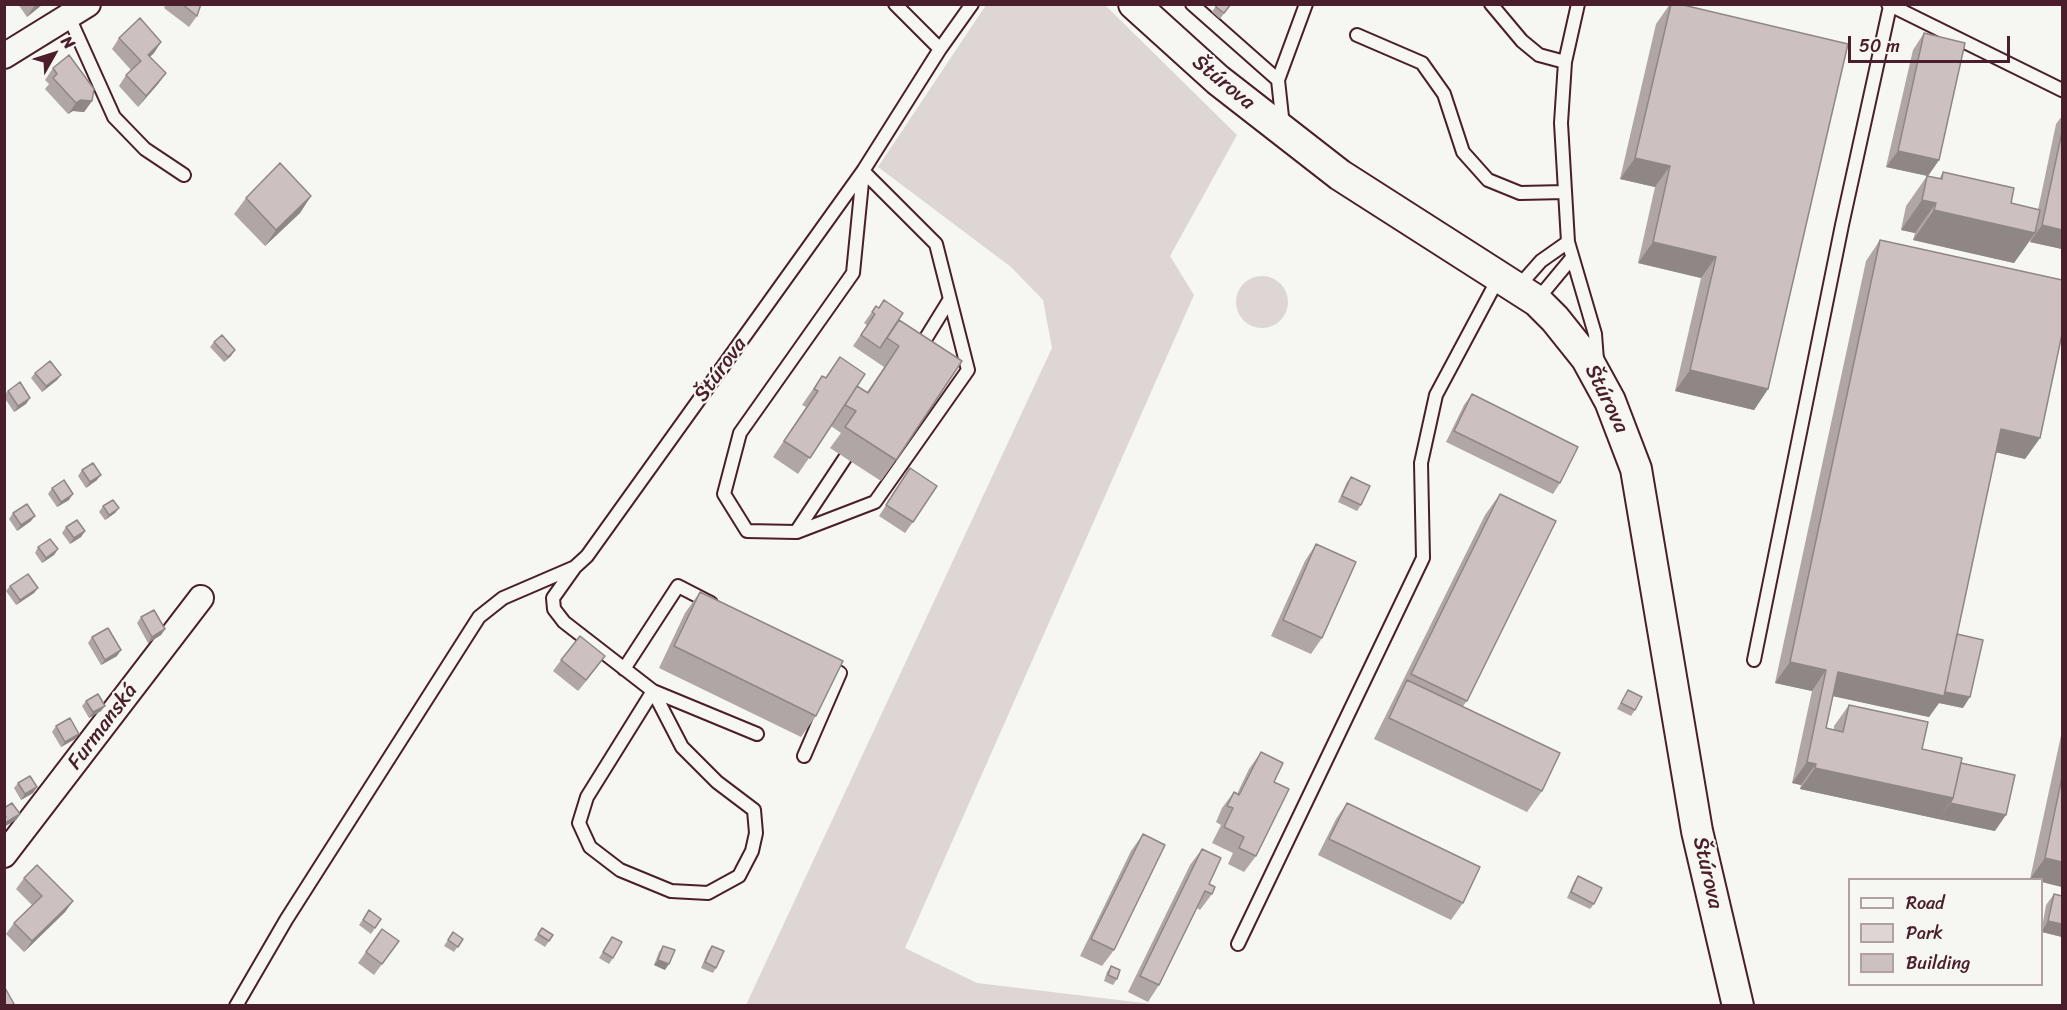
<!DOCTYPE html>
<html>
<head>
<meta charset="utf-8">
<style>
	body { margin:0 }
	#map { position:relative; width:2067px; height:1010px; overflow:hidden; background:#f6f6f2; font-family:Sriracha,sans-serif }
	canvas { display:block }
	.frame { position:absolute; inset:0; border:6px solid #4a1f2b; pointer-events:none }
	.legend { position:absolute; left:1848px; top:878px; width:195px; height:108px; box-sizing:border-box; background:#f6f6f2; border:2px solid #b1a0a2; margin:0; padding:8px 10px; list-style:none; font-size:18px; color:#4a1f2b }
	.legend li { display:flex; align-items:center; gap:12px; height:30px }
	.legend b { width:30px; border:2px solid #b1a0a2 }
	.north { position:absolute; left:24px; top:24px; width:60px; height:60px; -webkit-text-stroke:4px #f6f6f2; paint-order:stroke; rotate:51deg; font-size:16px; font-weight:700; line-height:24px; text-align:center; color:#4a1f2b }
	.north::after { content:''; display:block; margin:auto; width:21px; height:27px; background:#4a1f2b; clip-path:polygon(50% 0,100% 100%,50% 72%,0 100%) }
	.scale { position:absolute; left:1848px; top:36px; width:162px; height:27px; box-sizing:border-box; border:3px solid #4a1f2b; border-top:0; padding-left:8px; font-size:18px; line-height:21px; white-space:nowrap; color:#4a1f2b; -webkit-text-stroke:4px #f6f6f2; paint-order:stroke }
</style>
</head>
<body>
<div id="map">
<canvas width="2067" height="1010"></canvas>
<div class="frame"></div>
<ul class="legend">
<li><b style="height:8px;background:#f6f6f2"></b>Road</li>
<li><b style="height:16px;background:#ddd6d5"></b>Park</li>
<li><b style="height:16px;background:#ccc1c0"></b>Building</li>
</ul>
<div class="north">N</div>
<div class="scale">50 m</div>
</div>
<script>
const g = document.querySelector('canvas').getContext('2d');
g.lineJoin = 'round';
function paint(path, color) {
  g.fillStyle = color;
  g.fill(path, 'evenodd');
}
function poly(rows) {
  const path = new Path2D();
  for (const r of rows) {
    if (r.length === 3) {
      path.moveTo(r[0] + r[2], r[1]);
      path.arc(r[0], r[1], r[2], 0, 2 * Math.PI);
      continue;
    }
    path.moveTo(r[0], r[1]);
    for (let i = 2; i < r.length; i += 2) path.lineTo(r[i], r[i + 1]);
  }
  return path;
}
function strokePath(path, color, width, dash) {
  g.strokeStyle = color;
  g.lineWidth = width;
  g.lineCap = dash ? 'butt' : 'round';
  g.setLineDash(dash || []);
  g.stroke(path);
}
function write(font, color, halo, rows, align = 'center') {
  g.font = font + ' Sriracha,sans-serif';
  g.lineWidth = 4.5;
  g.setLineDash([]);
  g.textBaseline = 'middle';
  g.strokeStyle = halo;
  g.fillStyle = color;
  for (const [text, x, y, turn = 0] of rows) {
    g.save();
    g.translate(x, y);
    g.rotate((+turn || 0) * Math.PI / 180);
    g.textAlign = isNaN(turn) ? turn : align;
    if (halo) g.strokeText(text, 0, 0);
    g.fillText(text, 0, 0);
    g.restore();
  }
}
paint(poly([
	[986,5,1105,5,1237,135,1170,256,1194,295,905,948,977,983,1160,1005,746,1005,1052,348,1043,300,1011,267,878,167],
	[1262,302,26]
]), '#ddd6d5');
const service = poly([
	[895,4,940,49],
	[1192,4,1278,80,1283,126],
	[1491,4,1522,41,1539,55,1565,62],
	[1578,4,1565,62,1561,123,1568,242,1595,334,1597,360],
	[1888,4,2062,90],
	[69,17,114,117,145,149,184,175],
	[1357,35,1422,63,1444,94,1463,152,1488,180,1520,193,1565,192],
	[1278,80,1306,4],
	[1518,287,1541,261,1568,242],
	[1537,300,1571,259],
	[918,351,950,299],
	[845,458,796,532,747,531,724,494,740,433,853,273,863,172],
	[797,532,875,502,968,370,936,244,863,171],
	[1754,660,1842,225,1890,6],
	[624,669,678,586,711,603],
	[653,691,682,747,717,782,754,810,756,833,752,851,739,876,708,893,671,891,620,870,590,847,579,823,587,797,653,691],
	[757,734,653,691,564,622,554,609,553,598,575,567,587,556,863,171,940,49,972,4],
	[804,756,840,673,825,664],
	[1238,944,1423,558,1421,463,1436,395,1499,277],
	[236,1006,286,920,479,617,503,598,575,567]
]);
const minor = poly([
	[4,56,88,4],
	[4,855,201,598]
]);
const tertiary = poly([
	[1134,4,1218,80,1340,175,1537,301,1555,319,1587,359,1610,401,1636,469,1697,831,1738,1006]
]);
strokePath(service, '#4a1f2b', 16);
strokePath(minor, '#4a1f2b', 28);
strokePath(tertiary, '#4a1f2b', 34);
strokePath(service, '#f6f6f2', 12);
strokePath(minor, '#f6f6f2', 24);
strokePath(tertiary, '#f6f6f2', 30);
paint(poly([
	[18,4,43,4,27,17],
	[166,4,201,4,197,16,189,27,164,8],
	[1217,4,1231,4,1220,19,1212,12],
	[1670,4,1679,4,1768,389,1754,410,1675,391,1701,278,1638,263,1655,187,1620,179,1656,24],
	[1924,33,1939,160,1928,176,1886,167,1913,50],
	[119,38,161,42,154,53,150,57,166,73,158,84,138,107,119,86,126,75,131,70,112,49],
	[53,68,92,101,84,112,73,111,68,114,45,89,49,84,45,80],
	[2062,116,2062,249,2030,242,2031,239,2014,263,1913,240,1915,233,1901,230,1906,206,1927,176,1939,179,1943,172,2011,203,2038,210,2056,124],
	[311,196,300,213,265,246,234,214,246,198],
	[1880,240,2040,438,2025,459,1996,452,1957,634,1963,708,1939,703,1929,717,1833,696,1826,728,1834,730,1834,726,1849,705,1922,749,1961,763,1995,831,1800,789,1801,785,1792,783,1812,691,1775,683,1866,261],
	[876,306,899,320,896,460,881,481,830,448,841,433,831,426,798,474,773,457,806,407,802,405,822,376,825,378,840,357,853,392,867,392,884,367,853,346,867,325,864,323],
	[214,342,231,356,224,362,210,347],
	[35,373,61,375,57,380,42,392,31,378],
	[8,391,30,398,26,404,14,412,4,397,4,395],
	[1472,394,1560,483,1553,494,1446,442,1464,405],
	[910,468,913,522,905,533,879,516],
	[82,470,97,480,86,488,78,476],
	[1351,477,1361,505,1357,511,1338,502,1347,482],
	[52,488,69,500,57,507,48,494],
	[1500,494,1467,701,1463,706,1542,791,1527,812,1374,739,1485,515],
	[103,506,119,508,115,513,105,520,99,512],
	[13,513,31,521,17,531,9,519],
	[66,527,85,531,81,537,70,544,62,533],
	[1316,544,1322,638,1311,654,1271,636,1305,561],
	[38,547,58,549,54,555,42,563,35,553],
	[10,586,38,588,34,593,16,605,6,591],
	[700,592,816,716,801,737,659,668,685,613],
	[141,617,165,629,161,635,148,643,137,623],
	[92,637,117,656,101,665,88,643],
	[605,656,578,691,553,671,561,660],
	[1628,690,1635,710,1631,716,1617,709],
	[86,701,101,711,89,718,82,706],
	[56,726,79,734,75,739,61,747,52,732],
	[2062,731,2062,887,2042,882,2042,879,2030,879],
	[1261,752,1274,782,1256,856,1244,872,1228,864,1233,853,1212,843,1221,825,1216,822,1222,808,1234,792,1237,794,1249,769],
	[18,783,33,793,21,800,14,788],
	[1347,803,1463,903,1451,920,1318,855,1336,819],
	[1143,834,1114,950,1102,966,1080,956,1131,851],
	[1202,849,1209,884,1212,894,1200,910,1197,908,1159,985,1148,1002,1128,992,1190,865],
	[1578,876,1594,904,1590,909,1567,898,1574,882],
	[24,878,73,901,65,912,24,952,6,934,14,923,32,905,16,889],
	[2054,894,2062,937,2042,932,2042,928,2046,905],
	[369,910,381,919,371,934,359,925],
	[542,928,553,935,545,947,534,940],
	[382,929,399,941,374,975,358,963],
	[453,932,463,939,454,952,444,946],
	[612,937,613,958,609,964,599,958],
	[663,946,665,970,654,965,659,952],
	[712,946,716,968,713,973,701,968,708,951],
	[1111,966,1117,979,1113,985,1104,981,1107,972]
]), '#afa6a5');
paint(poly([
	[36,4,43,4,27,17,35,5],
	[161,42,154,53,140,66,148,55],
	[166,73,158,84,138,107,146,96],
	[81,100,92,101,84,112,73,111,68,114,76,103],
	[1898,151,1939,160,1928,176,1886,167],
	[1635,158,1670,166,1655,187,1620,179],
	[311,196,300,213,265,246,276,230],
	[1922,200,1936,203,1915,233,1901,230],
	[1934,210,2035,233,2014,263,1913,240],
	[2042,225,2062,230,2062,249,2030,242],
	[1653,242,1716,257,1701,278,1638,263],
	[235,350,231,356,224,362,228,357],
	[1690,370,1768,389,1754,410,1675,391],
	[61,375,57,380,42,392,46,386],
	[30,398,26,404,14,412,18,406],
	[2001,429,2040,438,2025,459,1986,450],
	[101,475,97,480,86,488,90,482],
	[73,494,69,500,57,507,61,502],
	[119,508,115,513,105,520,109,515],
	[35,516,31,521,17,531,21,525],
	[85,531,81,537,70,544,74,538],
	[58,549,54,555,42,563,46,558],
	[38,588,34,593,16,605,20,600],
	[165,629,161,635,148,643,152,637],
	[121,650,117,656,101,665,105,660],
	[605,656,597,667,578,691,586,680],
	[1790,662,1826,670,1812,691,1775,683],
	[1838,672,1944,692,1970,697,1963,708,1939,703,1929,717,1823,694],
	[105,706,101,711,89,718,93,712],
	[79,734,75,739,61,747,65,742],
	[1807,762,1816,764,1801,785,1792,783],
	[1815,768,1953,798,1938,819,1800,789],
	[37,787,33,793,21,800,25,794],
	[1950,803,2006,815,1995,831,1938,819],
	[20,814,16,820,4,827,5,823],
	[2045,858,2062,862,2062,887,2042,882,2042,879,2030,879],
	[73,901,65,912,24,952,32,941],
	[2048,921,2062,924,2062,937,2042,932,2042,931],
	[658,960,669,964,665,970,654,965]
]), '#8f8786');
const building = poly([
	[182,4,201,4,197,16,182,4],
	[1217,4,1231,4,1224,13,1216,7,1217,4],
	[1671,4,1679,4,1848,44,1768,389,1690,370,1716,257,1653,242,1670,166,1635,158,1671,4],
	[140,18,161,42,148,55,166,73,146,96,126,75,141,61,119,38,140,18],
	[1924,33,1965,43,1939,160,1898,151,1924,33],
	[69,55,94,89,92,101,81,100,76,103,53,78,57,74,53,68,69,55],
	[2062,132,2062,230,2042,225,2062,132],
	[280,163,311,196,276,230,246,198,280,163],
	[1943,172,2014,188,2011,203,2040,210,2035,233,1934,210,1936,203,1922,200,1927,176,1942,179,1943,172],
	[1880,240,2062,280,2062,334,2040,438,2001,429,1944,696,1838,672,1826,728,1843,732,1849,705,1928,722,1922,749,1962,758,1953,798,1815,768,1816,764,1807,762,1826,670,1790,662,1880,240],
	[884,300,903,313,880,348,861,335,875,314,872,312,876,306,879,308,884,300],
	[899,320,962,361,896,460,845,427,856,411,845,405,857,386,868,393,899,346,887,338,899,320],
	[222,335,235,350,228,357,214,342,222,335],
	[840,357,865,374,810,458,784,441,818,391,814,389,822,376,826,378,840,357],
	[50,361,61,375,46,386,35,373,50,361],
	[20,382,30,398,18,406,8,391,20,382],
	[1472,394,1578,447,1560,483,1454,431,1472,394],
	[93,463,101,475,90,482,82,470,93,463],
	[910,468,937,486,913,522,886,505,910,468],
	[1351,477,1370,486,1361,505,1342,496,1351,477],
	[64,480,73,494,61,502,52,488,64,480],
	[1500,494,1556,521,1467,701,1411,674,1500,494],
	[113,500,119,508,109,515,103,506,113,500],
	[27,504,35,516,21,525,13,513,27,504],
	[77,520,85,531,74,538,66,527,77,520],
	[50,539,58,549,46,558,38,547,50,539],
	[1316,544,1356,562,1322,638,1283,620,1316,544],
	[28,574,38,588,20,600,10,586,28,574],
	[700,592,843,661,816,716,674,646,700,592],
	[154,610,165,629,152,637,141,617,154,610],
	[108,628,121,650,105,660,92,637,108,628],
	[1957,634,1983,640,1970,697,1945,692,1957,634],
	[580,636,605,656,586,680,561,660,580,636],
	[1407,680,1560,753,1542,791,1389,718,1407,680],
	[1628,690,1642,697,1635,710,1621,703,1628,690],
	[98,694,105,706,93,712,86,701,98,694],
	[70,718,79,734,65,742,56,726,70,718],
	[1261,752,1283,763,1274,782,1289,789,1256,856,1239,848,1244,837,1224,827,1233,808,1227,806,1234,792,1239,795,1261,752],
	[1961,763,2015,775,2006,815,1950,803,1953,798,1961,763],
	[30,776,37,787,25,794,18,783,30,776],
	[2062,777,2062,862,2045,858,2062,777],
	[12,803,20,814,5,823,4,818,6,817,4,815,4,808,12,803],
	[1347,803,1480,867,1463,903,1329,839,1347,803],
	[1143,834,1165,845,1114,950,1091,939,1143,834],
	[1202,849,1221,858,1209,884,1215,887,1212,894,1205,891,1159,985,1140,976,1202,849],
	[37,865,73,901,32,941,14,923,42,896,24,878,37,865],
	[1578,876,1602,888,1594,904,1571,892,1578,876],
	[2054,894,2062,896,2062,924,2048,921,2054,894],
	[369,910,381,919,375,928,363,920,369,910],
	[542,928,553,935,549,941,538,934,542,928],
	[382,929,399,941,382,964,366,952,382,929],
	[453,932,463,939,458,947,448,940,453,932],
	[612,937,622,942,613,958,603,952,612,937],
	[663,946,675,950,669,964,658,960,663,946],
	[712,946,724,951,716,968,705,962,712,946],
	[1111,966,1120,970,1117,979,1108,975,1111,966],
	[4,986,14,1004,11,1005,4,1005,4,986]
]);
paint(building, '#ccc1c0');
strokePath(building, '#8f8786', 1.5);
write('21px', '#4a1f2b', '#f6f6f2', [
	["Štúrova",1223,83,39],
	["Štúrova",721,370,-54],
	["Štúrova",1606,399,64],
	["Furmanská",103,727,-53],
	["Štúrova",1707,873,77]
]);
</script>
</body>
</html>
